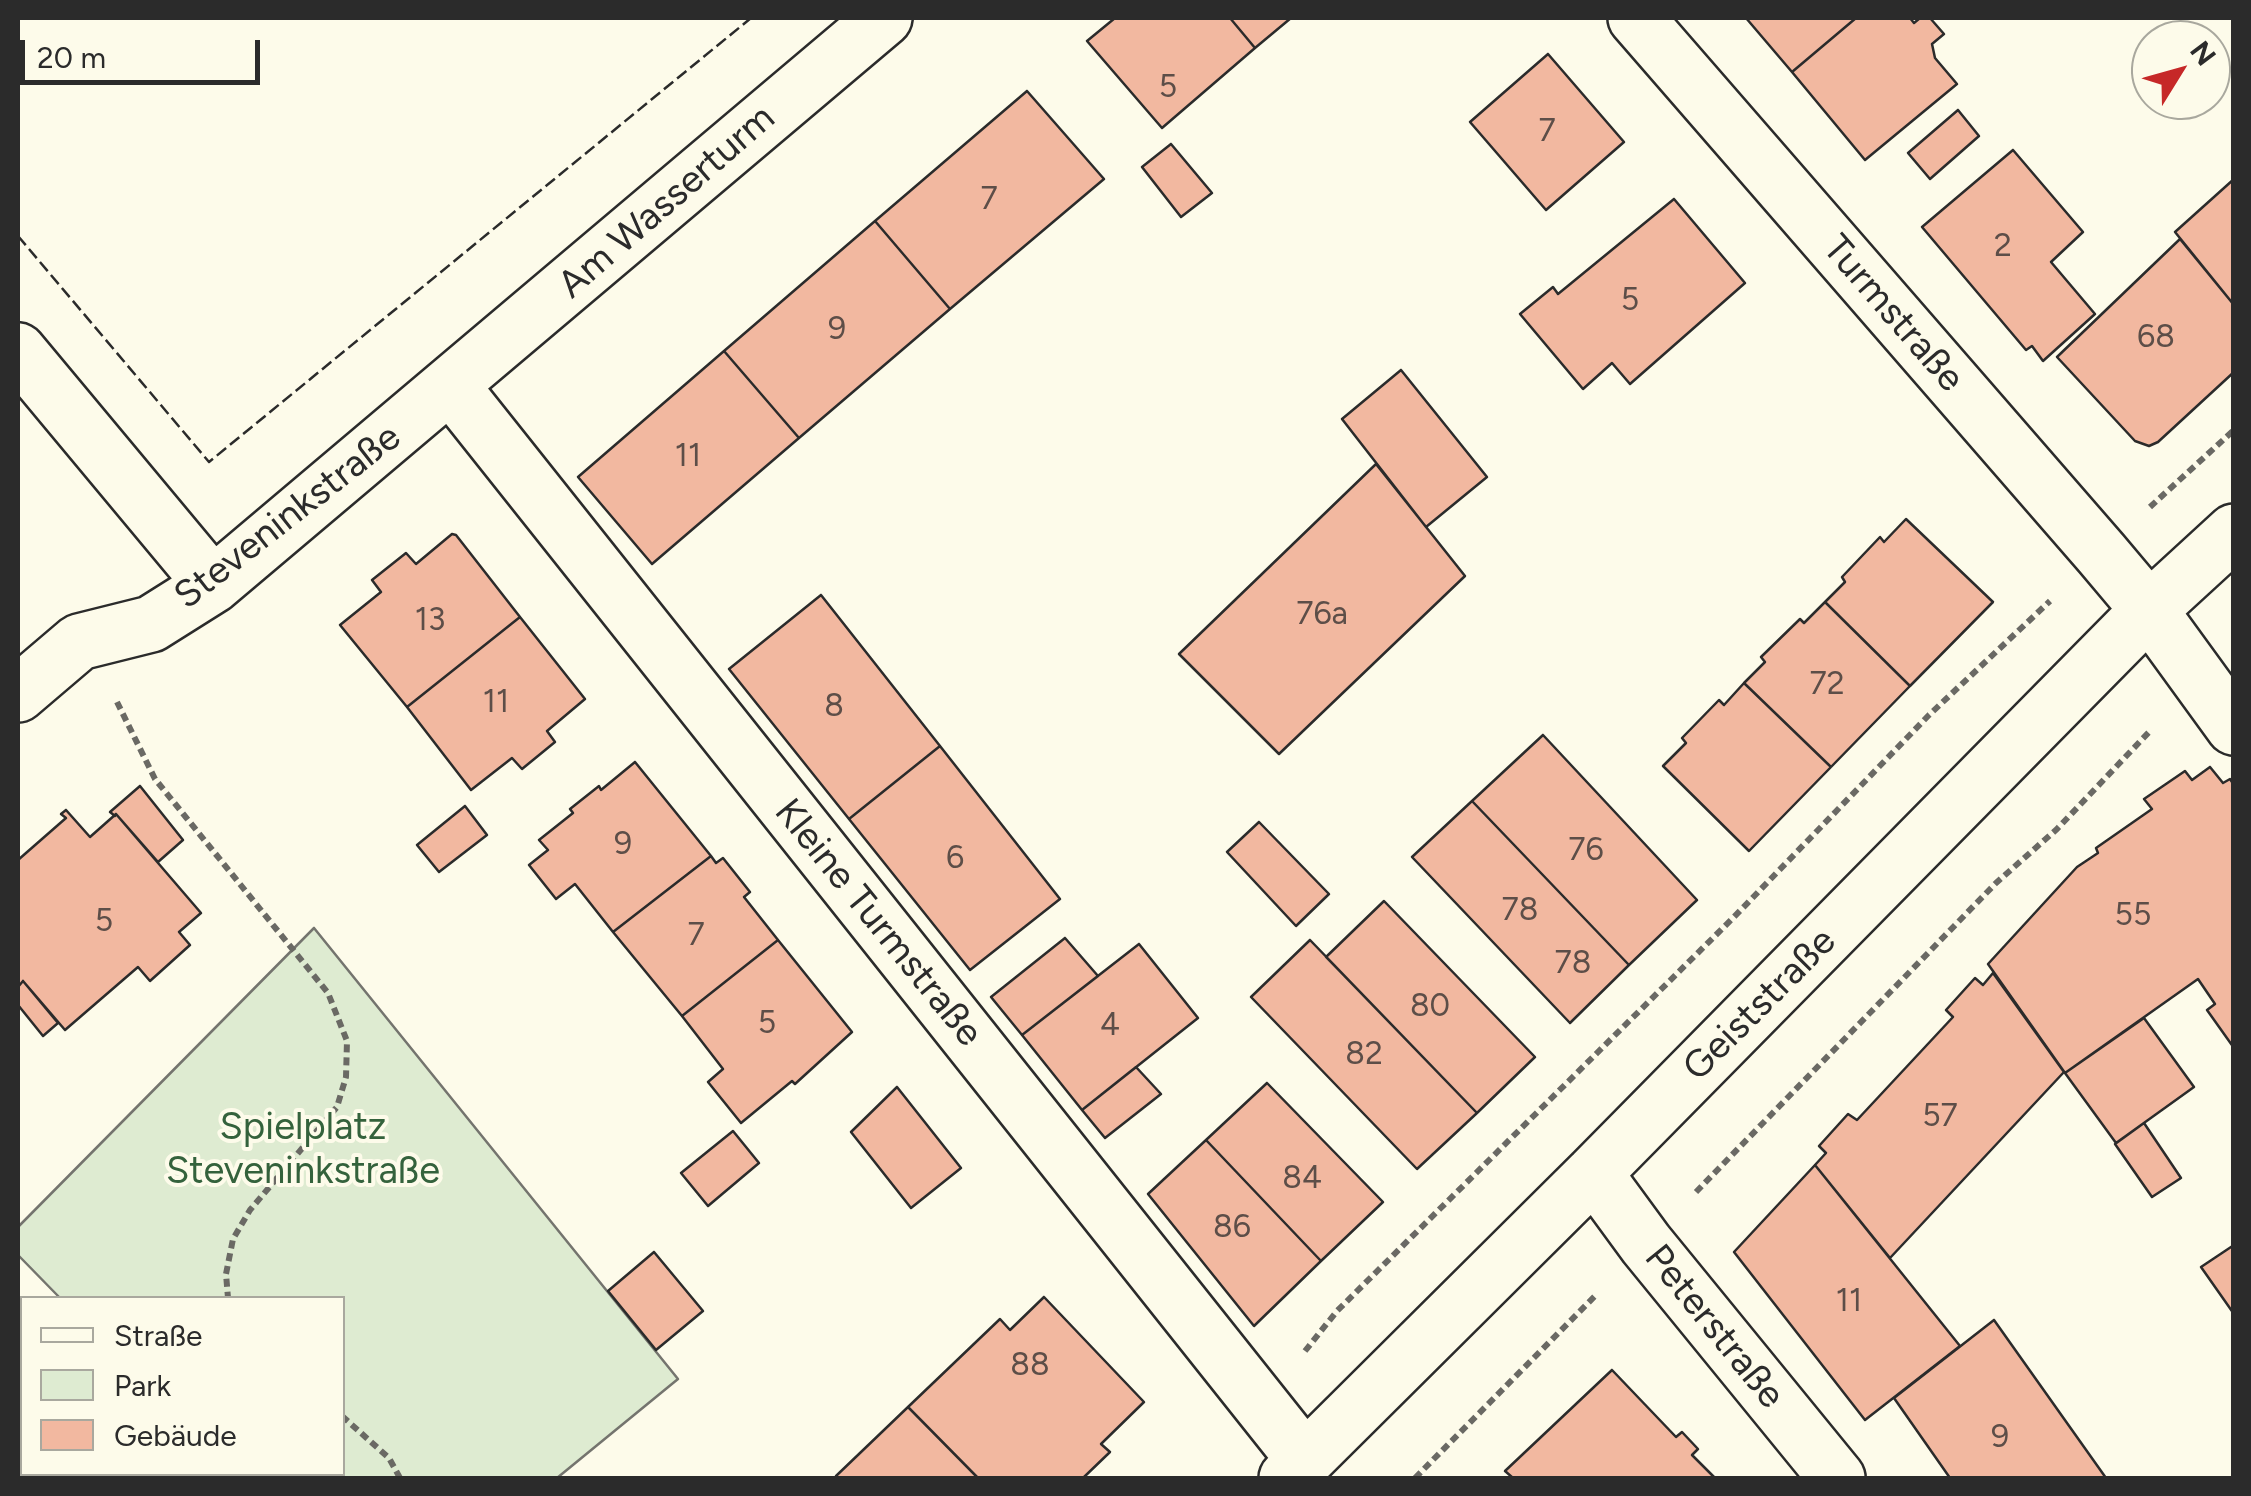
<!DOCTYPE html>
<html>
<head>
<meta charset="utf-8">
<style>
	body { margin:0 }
	#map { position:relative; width:2251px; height:1496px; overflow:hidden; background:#fdfbea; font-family:Figtree,sans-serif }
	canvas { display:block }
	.frame { position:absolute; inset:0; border:20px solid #2b2b2b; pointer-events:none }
	.legend { position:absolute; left:20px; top:1296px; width:325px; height:180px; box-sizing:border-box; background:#fdfbea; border:2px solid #a9a89e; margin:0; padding:12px 18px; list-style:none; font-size:30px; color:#2b2b2b }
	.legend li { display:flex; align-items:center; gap:20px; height:50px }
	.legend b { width:50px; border:2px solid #a9a89e }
	.north { position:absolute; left:2131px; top:20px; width:100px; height:100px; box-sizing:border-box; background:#fdfbea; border:2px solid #a9a89e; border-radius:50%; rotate:53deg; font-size:28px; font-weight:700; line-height:40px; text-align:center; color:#2b2b2b }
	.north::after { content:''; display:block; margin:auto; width:35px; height:45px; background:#c62828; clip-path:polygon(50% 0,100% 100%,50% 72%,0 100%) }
	.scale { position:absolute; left:20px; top:40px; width:240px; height:45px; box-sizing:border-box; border:5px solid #2b2b2b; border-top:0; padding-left:12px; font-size:30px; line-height:35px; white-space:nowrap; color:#2b2b2b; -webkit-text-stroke:8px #fdfbea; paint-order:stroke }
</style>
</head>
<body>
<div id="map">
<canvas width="2251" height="1496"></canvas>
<div class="frame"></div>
<ul class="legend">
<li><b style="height:12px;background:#fdfbea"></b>Straße</li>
<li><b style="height:28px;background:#deebd1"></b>Park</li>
<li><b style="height:28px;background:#f2b8a0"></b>Gebäude</li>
</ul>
<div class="north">N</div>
<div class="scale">20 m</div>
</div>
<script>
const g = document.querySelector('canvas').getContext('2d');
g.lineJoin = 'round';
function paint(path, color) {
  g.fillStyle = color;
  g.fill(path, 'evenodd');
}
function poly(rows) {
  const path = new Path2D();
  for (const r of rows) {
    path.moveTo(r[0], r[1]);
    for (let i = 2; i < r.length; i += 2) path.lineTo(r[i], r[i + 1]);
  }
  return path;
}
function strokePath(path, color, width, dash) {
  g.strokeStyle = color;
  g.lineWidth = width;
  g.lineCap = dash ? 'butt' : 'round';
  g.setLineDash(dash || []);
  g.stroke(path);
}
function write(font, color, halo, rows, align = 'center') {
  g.font = font + ' Figtree,sans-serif';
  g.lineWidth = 8;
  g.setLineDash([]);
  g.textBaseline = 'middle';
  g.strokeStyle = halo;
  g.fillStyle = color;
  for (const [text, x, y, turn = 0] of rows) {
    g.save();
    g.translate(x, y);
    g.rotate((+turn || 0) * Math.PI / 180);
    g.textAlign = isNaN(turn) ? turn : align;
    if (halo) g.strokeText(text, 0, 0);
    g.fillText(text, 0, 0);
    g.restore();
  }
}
const green = poly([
	[314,928,678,1379,557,1478,234,1478,230,1474,342,1474,342,1298,60,1298,18,1255,18,1227,314,928]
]);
paint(green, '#deebd1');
strokePath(green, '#74746e', 2.5);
const building = poly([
	[1115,18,1230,18,1255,48,1162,128,1087,41,1115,18],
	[1230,18,1291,18,1255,48,1230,18],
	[1746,18,1856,18,1792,72,1746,18],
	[1856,18,1910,18,1914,23,1920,18,1930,18,1944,34,1932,44,1935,58,1957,84,1865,160,1792,72,1856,18],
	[1548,54,1624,142,1546,210,1470,122,1548,54],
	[1027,91,1104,179,950,309,875,221,1027,91],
	[1958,110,1979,136,1930,179,1908,153,1958,110],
	[1171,144,1212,193,1181,217,1142,167,1171,144],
	[2013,150,2083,232,2051,262,2095,314,2043,361,2032,346,2026,350,1922,227,2013,150],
	[2234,179,2234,305,2175,232,2234,179],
	[1674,199,1745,283,1630,384,1612,363,1583,389,1520,314,1553,287,1558,294,1674,199],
	[875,221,950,309,799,438,724,351,875,221],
	[2180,239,2234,305,2234,372,2158,442,2149,446,2135,441,2057,357,2180,239],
	[724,351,799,438,652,564,578,477,724,351],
	[1401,370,1487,477,1426,527,1342,419,1401,370],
	[1376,464,1465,576,1279,754,1179,654,1376,464],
	[1906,519,1993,602,1910,686,1825,602,1845,582,1842,577,1880,537,1884,542,1906,519],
	[452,534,456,535,520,617,407,707,340,625,381,592,372,580,406,553,416,564,452,534],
	[821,595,940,746,849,819,729,669,821,595],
	[1825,602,1910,686,1831,767,1744,683,1765,662,1761,657,1800,619,1804,623,1825,602],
	[520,617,585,699,547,731,555,742,522,769,512,758,471,790,407,707,520,617],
	[1744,683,1831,767,1749,851,1663,766,1686,743,1682,738,1719,700,1724,705,1744,683],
	[1543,735,1697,900,1629,965,1472,801,1543,735],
	[940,746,1060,899,970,970,849,819,940,746],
	[635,762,711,856,613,932,575,884,556,899,529,865,548,850,539,840,573,813,570,809,599,786,601,790,635,762],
	[2210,767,2223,783,2230,779,2234,785,2234,1048,2207,1010,2215,1004,2198,979,2065,1073,1988,964,2077,867,2098,853,2096,848,2152,809,2144,799,2185,771,2192,780,2210,767],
	[140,786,183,840,158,862,116,814,115,816,110,812,140,786],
	[1472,801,1629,965,1570,1023,1412,857,1472,801],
	[465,806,487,835,439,872,417,845,465,806],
	[66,810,90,837,116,814,201,913,179,932,190,945,150,981,138,967,65,1030,23,981,18,987,18,860,66,818,61,814,66,810],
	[1259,822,1329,894,1296,926,1227,852,1259,822],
	[711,856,716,863,723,858,750,892,744,897,778,940,682,1016,613,932,711,856],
	[1384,901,1535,1057,1477,1113,1326,957,1384,901],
	[1065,938,1098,976,1022,1035,991,997,1065,938],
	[778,940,852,1032,795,1084,792,1081,741,1123,708,1082,723,1069,682,1016,778,940],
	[1310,940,1477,1113,1417,1169,1251,997,1310,940],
	[1139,944,1198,1018,1082,1110,1022,1035,1139,944],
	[1993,973,2064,1072,1890,1258,1815,1165,1826,1153,1819,1146,1848,1114,1857,1120,1953,1017,1946,1010,1975,978,1983,985,1993,973],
	[23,981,58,1023,43,1036,18,1005,18,987,23,981],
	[2144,1018,2194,1087,2116,1143,2065,1073,2144,1018],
	[1136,1067,1161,1094,1105,1138,1082,1110,1136,1067],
	[1267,1083,1383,1202,1321,1261,1206,1140,1267,1083],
	[897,1087,961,1168,911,1208,851,1132,897,1087],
	[2144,1123,2181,1178,2152,1197,2115,1144,2144,1123],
	[733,1131,759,1163,708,1206,681,1173,733,1131],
	[1206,1140,1321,1261,1254,1326,1148,1194,1206,1140],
	[1815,1165,1960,1346,1865,1420,1734,1252,1815,1165],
	[2234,1245,2234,1314,2201,1267,2234,1245],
	[654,1252,703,1311,656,1350,608,1291,654,1252],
	[1044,1297,1144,1402,1101,1444,1110,1452,1083,1478,978,1478,908,1407,1000,1319,1010,1330,1044,1297],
	[1994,1320,2106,1478,1950,1478,1894,1398,1994,1320],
	[1612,1370,1676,1437,1682,1432,1698,1449,1692,1455,1715,1478,1513,1478,1505,1471,1612,1370],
	[22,1399,22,1474,164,1474,169,1478,18,1478,18,1403,22,1399],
	[908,1407,978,1478,838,1478,836,1476,908,1407]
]);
paint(building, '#f2b8a0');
strokePath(building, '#2b2b2b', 2.5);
const minor = poly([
	[1636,18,2101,553,2149,610,2234,727],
	[18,351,213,585],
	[451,386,1305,1460],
	[18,694,79,642,151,624,213,585,884,18],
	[1594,1173,1646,1244,1837,1478],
	[1287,1478,1594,1173,2149,610,2234,532]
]);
strokePath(minor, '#2b2b2b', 60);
strokePath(poly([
	[2150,507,2234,430],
	[117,702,155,779,328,993,347,1041,346,1077,337,1107,250,1210,233,1239,226,1274,228,1298],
	[1696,1192,1996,883,2057,829,2150,731],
	[1305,1351,1337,1311,1734,917,1929,715,2050,601],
	[342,1416,389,1458,400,1478],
	[1415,1478,1597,1294]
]), '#6a6964', 6, [8, 5]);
strokePath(minor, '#fdfbea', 55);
strokePath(poly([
	[18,236,209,462,751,18]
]), '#2b2b2b', 2.5, [12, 5]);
write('32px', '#5d4e48', null, [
	["5",1168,88],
	["7",1547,132],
	["7",989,200],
	["2",2003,247],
	["5",1630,301],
	["9",837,330],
	["68",2156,338],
	["11",688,457],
	["76a",1322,615],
	["13",430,621],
	["72",1827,685],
	["11",496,703],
	["8",834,707],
	["9",623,845],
	["76",1586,851],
	["6",955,859],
	["78",1520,911],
	["55",2133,916],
	["5",104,922],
	["7",696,936],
	["78",1573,964],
	["80",1430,1007],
	["5",767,1024],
	["4",1110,1026],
	["82",1364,1055],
	["57",1940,1117],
	["84",1302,1179],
	["86",1232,1228],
	["11",1849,1302],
	["88",1030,1366],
	["9",2000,1438]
]);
write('38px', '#2b2b2b', '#fdfbea', [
	["Am Wasserturm",667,202,-41],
	["Turmstraße",1893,314,49],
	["Steveninkstraße",288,517,-38],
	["Kleine Turmstraße",878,923,51],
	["Geiststraße",1760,1005,-45],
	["Peterstraße",1714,1327,51]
]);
write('38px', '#34623c', '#fdfbea', [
	["Spielplatz",303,1128],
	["Steveninkstraße",303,1172]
]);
</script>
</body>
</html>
